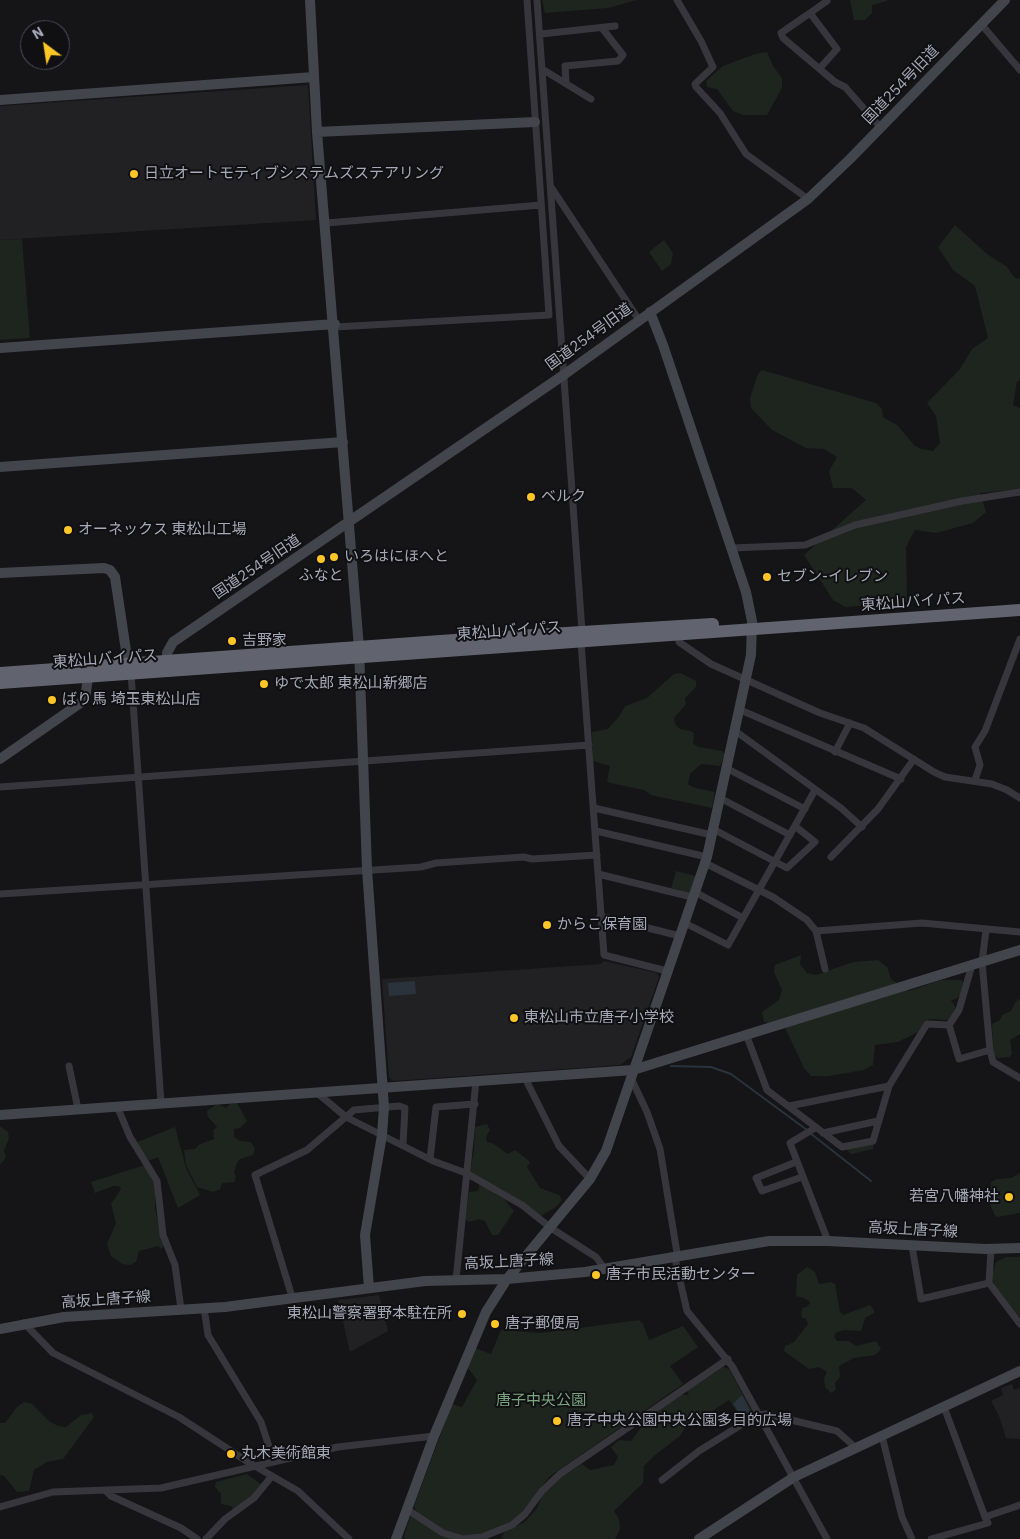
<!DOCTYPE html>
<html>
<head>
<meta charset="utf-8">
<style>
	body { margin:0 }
	#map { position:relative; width:1020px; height:1539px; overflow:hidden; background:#151517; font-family:"IBM Plex Sans",sans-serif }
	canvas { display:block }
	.north { position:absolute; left:20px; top:20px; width:50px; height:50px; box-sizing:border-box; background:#101012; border:1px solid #4c4e54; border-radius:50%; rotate:329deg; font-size:14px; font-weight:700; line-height:20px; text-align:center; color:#a6aab8 }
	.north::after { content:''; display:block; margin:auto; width:18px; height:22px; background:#ffc625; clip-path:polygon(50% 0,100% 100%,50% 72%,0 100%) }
</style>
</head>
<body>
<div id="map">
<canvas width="1020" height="1539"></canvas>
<div class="north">N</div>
</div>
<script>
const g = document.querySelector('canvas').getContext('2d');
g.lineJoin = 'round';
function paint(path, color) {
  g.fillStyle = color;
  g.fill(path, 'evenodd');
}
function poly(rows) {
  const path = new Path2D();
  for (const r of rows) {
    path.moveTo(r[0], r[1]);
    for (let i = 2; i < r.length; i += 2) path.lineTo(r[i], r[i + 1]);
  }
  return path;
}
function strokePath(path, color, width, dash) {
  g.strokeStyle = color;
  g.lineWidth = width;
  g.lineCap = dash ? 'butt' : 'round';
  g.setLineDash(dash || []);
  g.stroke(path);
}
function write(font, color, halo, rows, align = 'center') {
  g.font = font + ' "IBM Plex Sans","Noto Sans JP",sans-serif';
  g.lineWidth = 4;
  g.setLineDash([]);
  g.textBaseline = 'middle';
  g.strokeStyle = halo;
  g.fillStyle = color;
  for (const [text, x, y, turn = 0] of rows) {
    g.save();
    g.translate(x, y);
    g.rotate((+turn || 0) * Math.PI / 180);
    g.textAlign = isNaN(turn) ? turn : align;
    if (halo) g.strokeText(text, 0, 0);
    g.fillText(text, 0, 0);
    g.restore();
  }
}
paint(poly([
	[308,85,316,220,0,240,0,106],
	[604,961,657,973,659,977,631,1057,620,1065,393,1081,389,1077,382,979,601,964],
	[379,1295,388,1331,350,1352,338,1300],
	[1012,1384,1014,1390,1020,1388,1020,1439,1006,1438,999,1416,991,1401,1003,1395,1001,1388]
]), '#212124');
paint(poly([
	[542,0,637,0,608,8,545,13],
	[850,0,887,0,887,1,872,5,872,13,865,20,854,20],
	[767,52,773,66,782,78,782,88,767,115,743,115,733,111,717,89,707,87,706,81,723,66,755,54],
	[955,225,987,254,1006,266,1015,278,1020,279,1020,379,1017,382,1013,405,1020,408,1020,489,980,493,986,512,973,523,936,533,915,530,906,547,907,602,892,603,877,600,871,605,845,607,833,600,804,555,866,500,852,488,833,488,829,471,837,457,824,449,806,448,772,430,751,408,750,398,758,374,762,370,876,403,882,409,883,417,898,426,914,445,921,449,933,451,940,443,936,416,927,403,960,369,972,349,988,338,975,286,953,270,938,247],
	[22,239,30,338,0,340,0,240],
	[664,240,673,253,671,264,662,271,649,252],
	[680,673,696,681,696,687,685,698,686,704,674,718,675,724,680,729,691,731,694,733,693,744,699,747,722,751,725,754,720,766,701,764,690,774,688,784,692,787,715,792,712,808,651,795,644,790,610,783,607,781,610,766,593,761,592,732,608,729,620,715,625,706,647,698,674,674],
	[676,871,696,876,690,893,671,888],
	[801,955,800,964,807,973,816,975,853,962,878,960,887,967,891,979,909,991,941,980,961,980,964,983,960,995,956,999,951,1000,957,1010,949,1020,930,1019,925,1021,918,1032,898,1042,875,1045,873,1065,864,1070,829,1076,811,1076,804,1068,786,1030,784,1019,770,1023,764,1022,762,1012,779,1000,782,990,774,972,775,965],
	[1020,999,1020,1034,1010,1040,1012,1054,1009,1057,998,1058,994,1054,992,1024,1000,1020,1002,1015,1011,1011,1016,1001],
	[237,1103,247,1121,240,1128,234,1129,234,1137,240,1141,251,1142,255,1149,253,1155,240,1159,237,1163,234,1172,236,1177,234,1182,222,1183,220,1189,213,1192,197,1187,186,1165,184,1150,195,1149,200,1144,214,1139,213,1131,217,1127,208,1117,207,1111,217,1104,226,1108,230,1104],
	[487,1124,490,1130,486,1137,487,1142,494,1144,508,1154,515,1150,528,1160,530,1163,527,1167,540,1188,559,1195,562,1200,556,1207,541,1216,500,1188,495,1194,504,1199,514,1211,498,1235,492,1235,485,1221,479,1219,469,1222,465,1219,469,1192,478,1191,481,1178,470,1172,474,1150,475,1127],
	[0,1126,8,1132,9,1138,4,1151,6,1157,0,1165],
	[175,1127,186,1168,200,1195,178,1208,158,1157,148,1161,135,1143],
	[874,1142,873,1149,851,1154,845,1148],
	[145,1165,155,1180,155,1209,164,1246,161,1249,158,1246,139,1251,136,1262,130,1265,122,1264,111,1256,107,1244,116,1223,111,1204,121,1189,119,1186,113,1186,95,1193,91,1182],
	[1020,1173,1020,1213,997,1217,994,1214,990,1203,991,1182,997,1179,1011,1178],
	[1006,1257,1020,1257,1020,1318,994,1284,992,1276,996,1262],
	[807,1267,815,1272,819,1284,831,1282,835,1284,840,1312,843,1315,870,1305,874,1310,874,1313,865,1318,861,1331,844,1330,837,1332,834,1336,837,1341,849,1341,856,1346,876,1341,881,1349,875,1355,854,1358,839,1366,840,1377,835,1383,836,1390,831,1393,825,1387,824,1378,827,1372,819,1367,809,1369,784,1351,785,1346,794,1342,808,1324,806,1319,802,1318,801,1313,803,1308,808,1306,810,1302,804,1298,796,1296,797,1275],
	[639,1320,643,1324,649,1340,683,1326,698,1347,670,1366,683,1384,549,1477,524,1511,514,1520,490,1532,474,1537,450,1534,416,1511,414,1506,452,1404,462,1407,477,1380,467,1367,475,1348,491,1354,501,1330,541,1333],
	[723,1367,729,1369,753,1413,743,1420,729,1400,700,1419,693,1422,689,1421,680,1436,655,1455,644,1466,643,1483,614,1511,619,1519,620,1529,615,1539,501,1539,504,1532,525,1522,537,1508,546,1487,582,1464,590,1470,614,1465,618,1457,611,1447,619,1440,631,1441,640,1429,640,1424,646,1419,680,1395,689,1395,687,1391],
	[24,1402,32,1404,49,1421,58,1426,66,1427,81,1415,92,1413,94,1417,63,1459,47,1462,34,1470,29,1491,17,1492,4,1476,0,1475,0,1423,5,1423,17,1407],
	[247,1474,262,1485,254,1496,234,1510,231,1506,221,1504,221,1494,215,1487,216,1482],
	[413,1516,442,1535,451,1539,403,1539,410,1517]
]), '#1d251e');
paint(poly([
	[415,981,416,994,389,996,388,983],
	[742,1395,751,1412,742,1417,733,1404]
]), '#2a333c');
strokePath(poly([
	[671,1066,711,1067,731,1074,807,1130],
	[810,1133,871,1181]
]), '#2a333c', 2);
strokePath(poly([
	[537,0,582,631],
	[677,0,701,41,713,67,695,84,696,87,720,113,746,154,808,199],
	[810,13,827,1],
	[981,24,1020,70],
	[541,34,615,26],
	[820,68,837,49,810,13,781,33,783,38,835,82,845,87,881,128],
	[542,69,591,99],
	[566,82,565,66,618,61,623,55,602,28],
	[551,187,639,320],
	[326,223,541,205],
	[335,327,549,315,527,0],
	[732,548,805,545,855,525,962,501,1020,492],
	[679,635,679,642,711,664,820,713,864,728,934,772,945,777,992,784,1007,790,1020,798],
	[581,642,604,955,667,971],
	[131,673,161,1103],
	[738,709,901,779],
	[734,730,841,808,862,827],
	[835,752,850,723],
	[726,768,805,809],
	[975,780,980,765,975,747,985,731,1020,639],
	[0,787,589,745],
	[720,798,790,835],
	[594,808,712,835],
	[713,829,787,868,815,842,795,826],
	[596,831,707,857],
	[831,857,878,809,914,759],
	[705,863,773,897,807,920,816,931,825,969],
	[598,874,692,897],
	[695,892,743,918],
	[0,894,421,867,436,863,524,857,532,859,597,855],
	[600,916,680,936],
	[685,923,728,945,815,790],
	[986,930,982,962,990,1050,993,1062,1020,1078],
	[816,931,922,923,1020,932],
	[972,965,959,1010,949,1025,959,1059,990,1050],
	[746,1034,767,1090,842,1147,873,1141,889,1086,789,1106],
	[69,1066,78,1109],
	[525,1078,559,1146,590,1179],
	[631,1078,647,1112,660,1149,677,1253,676,1263,687,1311,732,1366,827,1539],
	[889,1086,927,1024,949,1025],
	[316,1092,346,1117,433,1161,466,1173,522,1205,551,1228,596,1257,605,1269],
	[117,1106,130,1137,157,1181,163,1235,175,1265,181,1309],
	[815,1128,790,1143,828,1241],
	[823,1133,878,1121],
	[430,1159,436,1107,475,1104],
	[796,1162,756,1178,762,1191,802,1177],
	[912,1246,921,1299,989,1283],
	[991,1249,989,1283,1020,1324],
	[456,1280,476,1081],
	[293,1300,255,1175,307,1150,354,1110,399,1106,405,1108,403,1144],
	[204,1308,208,1335,261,1422,274,1462],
	[24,1323,53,1353,179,1417,248,1462,298,1491,349,1539],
	[944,1407,985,1517],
	[882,1436,902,1517,912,1539],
	[662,1480,699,1451,757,1415,766,1414,837,1431,856,1448],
	[106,1491,111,1496,181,1528,197,1539],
	[0,1507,53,1492,161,1488,338,1447,434,1436],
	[408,1510,443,1533,463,1539,482,1537,512,1525,525,1514,542,1491,560,1474,728,1359],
	[206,1539,225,1519,254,1498,272,1476],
	[931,1539,988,1523,985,1517,1020,1505]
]), '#36363c', 7);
strokePath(poly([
	[310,0,317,132,359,648,367,869,384,1107,382,1135,365,1235,369,1288],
	[0,100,314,77],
	[317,132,535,122],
	[0,348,335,324],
	[0,467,343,442],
	[0,573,104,568,110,570,115,577,128,664],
	[167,662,167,653,173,642,565,374,808,199,850,159,1005,0],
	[0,759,79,704,85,699,88,677],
	[0,1115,633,1070,1020,950],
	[0,1329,64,1317,225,1307,425,1281,507,1279,585,1272,769,1241,828,1241,985,1249,1020,1248],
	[396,1539,434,1436,486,1312,507,1279,590,1179,606,1151,707,857,751,655,752,621,746,592,663,345,650,312],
	[699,1539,794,1477,1020,1371]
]), '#43454d', 10);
strokePath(poly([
	[0,673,468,639,713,624],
	[0,683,1020,610]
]), '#61646e', 12);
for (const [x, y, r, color] of [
	[134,174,5,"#ffc625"],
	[531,497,5,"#ffc625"],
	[68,530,5,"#ffc625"],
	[334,557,5,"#ffc625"],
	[321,559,5,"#ffc625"],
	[767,577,5,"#ffc625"],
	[232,641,5,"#ffc625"],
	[264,684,5,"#ffc625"],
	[52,700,5,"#ffc625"],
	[547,925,5,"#ffc625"],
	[514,1018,5,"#ffc625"],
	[1009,1197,5,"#ffc625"],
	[596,1275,5,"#ffc625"],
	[462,1314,5,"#ffc625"],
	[495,1324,5,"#ffc625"],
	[557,1421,5,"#ffc625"],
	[231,1454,5,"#ffc625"]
]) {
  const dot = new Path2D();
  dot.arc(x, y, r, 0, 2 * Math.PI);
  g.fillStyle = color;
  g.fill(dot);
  strokePath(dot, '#101012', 2);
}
write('15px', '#a6aab8', '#101012', [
	["国道254号旧道",901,85,-46],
	["国道254号旧道",589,337,-36],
	["国道254号旧道",257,567,-34],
	["東松山バイパス",913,602,-4],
	["東松山バイパス",509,631,-4],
	["東松山バイパス",105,659,-4],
	["高坂上唐子線",913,1230,3],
	["高坂上唐子線",509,1262,-3],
	["高坂上唐子線",106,1300,-4]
]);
write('15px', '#a6aab8', '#101012', [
	["日立オートモティブシステムズステアリング",144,174],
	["ベルク",541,497],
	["オーネックス 東松山工場",78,530],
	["いろはにほへと",344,557],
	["ふなと",321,576,"center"],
	["セブン-イレブン",777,577],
	["吉野家",242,641],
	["ゆで太郎 東松山新郷店",274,684],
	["ばり馬 埼玉東松山店",62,700],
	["からこ保育園",557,925],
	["東松山市立唐子小学校",524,1018],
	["若宮八幡神社",999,1197,"right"],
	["唐子市民活動センター",606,1275],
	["東松山警察署野本駐在所",452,1314,"right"],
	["唐子郵便局",505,1324],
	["唐子中央公園中央公園多目的広場",567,1421],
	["丸木美術館東",241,1454]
], 'left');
write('15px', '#7ba581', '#101012', [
	["唐子中央公園",541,1401]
]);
</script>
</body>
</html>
